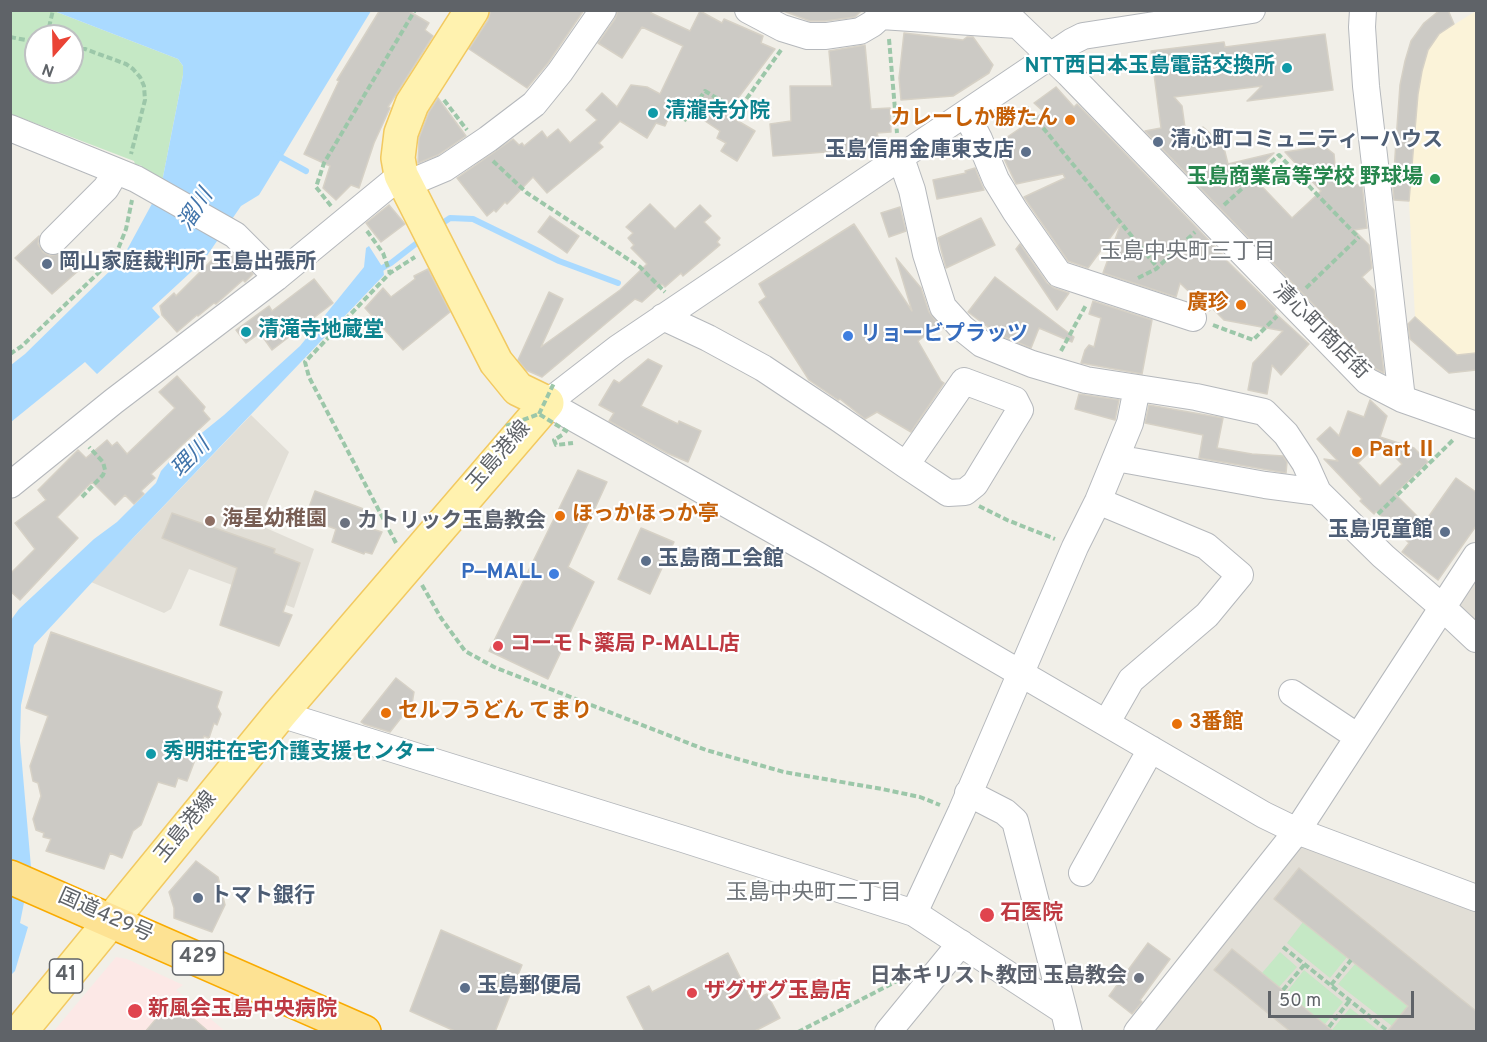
<!DOCTYPE html>
<html>
<head>
<meta charset="utf-8">
<style>
	body { margin:0 }
	#map { position:relative; width:1487px; height:1042px; overflow:hidden; background:#f1efe8; font-family:Overpass,sans-serif }
	canvas { display:block }
	.frame { position:absolute; inset:0; border:12px solid #5f6368; pointer-events:none }
	.north { position:absolute; left:24px; top:24px; width:60px; height:60px; box-sizing:border-box; background:#fff; border:2px solid #bfc1c3; border-radius:50%; rotate:200deg; font-size:16px; font-weight:700; line-height:24px; text-align:center; color:#5f6368 }
	.north::after { content:''; display:block; margin:auto; width:21px; height:27px; background:#ea4335; clip-path:polygon(50% 0,100% 100%,50% 72%,0 100%) }
	.scale { position:absolute; left:1268px; top:991px; width:146px; height:27px; box-sizing:border-box; border:3px solid #5f6368; border-top:0; padding-left:8px; font-size:18px; line-height:21px; white-space:nowrap; color:#5f6368; -webkit-text-stroke:4px #fff; paint-order:stroke }
</style>
</head>
<body>
<div id="map">
<canvas width="1487" height="1042"></canvas>
<div class="frame"></div>
<div class="north">N</div>
<div class="scale">50 m</div>
</div>
<script>
const g = document.querySelector('canvas').getContext('2d');
g.lineJoin = 'round';
function paint(path, color) {
  g.fillStyle = color;
  g.fill(path, 'evenodd');
}
function poly(rows) {
  const path = new Path2D();
  for (const r of rows) {
    path.moveTo(r[0], r[1]);
    for (let i = 2; i < r.length; i += 2) path.lineTo(r[i], r[i + 1]);
  }
  return path;
}
function strokePath(path, color, width, dash) {
  g.strokeStyle = color;
  g.lineWidth = width;
  g.lineCap = dash ? 'butt' : 'round';
  g.setLineDash(dash || []);
  g.stroke(path);
}
function write(font, color, halo, rows, align = 'center') {
  g.font = font + ' Overpass,"Noto Sans JP",sans-serif';
  g.lineWidth = 4.5;
  g.setLineDash([]);
  g.textBaseline = 'middle';
  g.strokeStyle = halo;
  g.fillStyle = color;
  for (const [text, x, y, turn = 0] of rows) {
    g.save();
    g.translate(x, y);
    g.rotate((+turn || 0) * Math.PI / 180);
    g.textAlign = isNaN(turn) ? turn : align;
    if (halo) g.strokeText(text, 0, 0);
    g.fillText(text, 0, 0);
    g.restore();
  }
}
paint(poly([
	[251,415,289,452,264,510,272,513,266,528,314,549,294,608,189,569,171,609,164,613,91,582],
	[1476,569,1476,629,1452,605],
	[1299,845,1476,912,1476,1031,1150,1032]
]), '#e1ded6');
paint(poly([
	[116,957,127,959,183,985,176,990,225,1031,53,1032]
]), '#fce8e6');
paint(poly([
	[10,11,54,11,178,59,183,66,183,75,161,187,143,177,142,166,135,164,134,161,11,114],
	[36,36,72,36,72,72,36,72],
	[1303,922,1347,957,1330,978,1287,943],
	[1280,952,1297,967,1279,987,1262,973],
	[1355,964,1408,1006,1392,1026,1338,984],
	[1304,970,1343,1002,1325,1024,1286,993],
	[1350,1008,1379,1031,1334,1031,1332,1030]
]), '#c5e8c5');
paint(poly([
	[1476,11,1476,353,1457,355,1415,317,1409,201,1418,94,1422,71,1428,50,1439,34]
]), '#fbf3d9');
paint(poly([
	[54,11,371,11,259,195,241,206,204,260,152,308,160,317,97,374,85,362,11,422,11,365,25,354,122,259,161,187,183,75,183,66,178,59],
	[369,246,383,268,384,275,133,538,34,645,21,705,20,741,31,867,20,923,28,927,15,971,11,975,11,620,19,609,94,539,117,522,156,483,161,471,177,453,224,415,300,346,364,267,366,248]
]), '#aadaff');
strokePath(poly([
	[275,154,306,171],
	[437,227,450,218,473,219,559,261,618,283],
	[377,271,391,263,422,239]
]), '#aadaff', 6);
const building = poly([
	[380,10,407,10,429,23,425,30,433,36,388,107,390,108,374,143,359,188,351,185,336,200,323,188,330,166,304,154,339,81,337,80,380,10],
	[491,10,584,10,548,63,527,88,469,49,488,20,491,10],
	[618,10,653,10,651,13,690,31,700,11,722,23,724,19,763,36,761,43,775,49,726,114,755,131,737,161,721,151,726,143,717,138,720,131,705,121,707,117,676,101,665,126,656,123,647,138,620,121,599,143,603,147,547,193,533,177,507,204,505,202,496,212,494,210,487,216,457,178,513,139,519,145,522,143,524,146,542,131,547,138,558,129,570,143,597,120,586,110,602,93,617,107,631,85,647,87,660,94,683,46,642,27,622,58,598,43,615,19,618,10],
	[781,10,862,10,855,17,825,21,810,21,781,10],
	[1440,10,1448,10,1454,24,1439,34,1428,50,1422,71,1418,94,1409,201,1394,200,1393,188,1396,141,1400,85,1405,61,1411,41,1424,23,1440,10],
	[904,33,963,40,967,37,973,37,993,65,989,73,953,96,901,100,899,78,904,33],
	[1325,34,1333,90,1247,101,1262,86,1174,97,1182,106,1187,142,1203,127,1212,135,1219,128,1228,164,1274,153,1251,175,1292,218,1321,191,1285,152,1324,146,1334,154,1337,187,1362,184,1367,228,1354,230,1369,245,1372,268,1362,277,1374,290,1384,373,1376,369,1145,131,1161,128,1151,51,1224,42,1225,47,1325,34],
	[865,45,871,109,890,108,891,132,877,133,880,144,856,152,856,154,827,156,826,152,773,156,770,124,791,121,790,86,832,86,829,51,865,45],
	[1056,87,1074,107,1077,104,1089,116,1227,259,1226,260,1276,309,1274,312,1309,344,1281,375,1272,365,1267,394,1248,390,1253,363,1283,331,1224,320,1212,308,1209,311,1180,283,1176,297,1103,273,1121,223,1088,268,1068,261,1028,203,1024,197,1065,178,1063,174,1016,184,997,144,1044,112,1034,103,1056,87],
	[438,98,466,136,438,155,418,163,419,138,429,112,438,98],
	[975,168,984,190,937,199,933,180,966,173,965,171,975,168],
	[650,204,675,229,700,205,711,216,704,222,720,238,717,242,720,245,683,276,681,273,665,287,662,284,642,302,635,299,542,377,526,370,518,360,549,292,563,299,541,347,620,290,647,264,631,248,634,245,628,238,633,233,626,227,650,204],
	[389,205,405,224,381,242,366,223,389,205],
	[900,207,906,231,889,237,881,213,900,207],
	[550,216,579,236,567,253,538,232,550,216],
	[981,218,995,245,946,268,938,238,981,218],
	[854,224,912,311,896,258,921,288,929,312,939,325,918,341,941,381,944,383,911,432,877,412,865,419,840,399,838,400,809,380,759,302,766,297,759,284,854,224],
	[39,236,38,244,43,252,50,256,61,253,78,271,52,294,15,258,39,236],
	[1020,244,1047,283,1054,288,1069,293,1057,310,1016,249,1020,244],
	[230,251,253,274,245,282,243,280,216,304,214,303,198,316,197,315,177,332,162,315,160,306,174,293,176,296,216,256,220,261,230,251],
	[428,269,450,312,403,350,365,308,383,288,391,297,415,279,414,276,428,269],
	[995,277,1074,337,1072,342,1039,328,1031,348,997,334,968,312,995,277],
	[314,279,333,303,272,350,260,333,246,343,236,330,269,306,272,311,314,279],
	[1093,301,1152,320,1142,374,1081,363,1085,350,1089,345,1094,347,1101,318,1089,314,1093,301],
	[1415,317,1457,355,1476,353,1476,370,1449,373,1410,339,1408,324,1415,317],
	[648,359,662,366,641,406,678,424,679,421,701,431,688,462,667,453,609,421,614,413,599,405,614,380,619,383,648,359],
	[177,376,205,407,203,411,210,419,151,474,155,478,141,491,144,494,134,504,125,495,115,505,92,482,57,517,78,538,20,600,10,591,10,574,35,549,15,523,46,500,38,490,78,450,86,458,107,440,112,446,117,442,127,454,175,408,159,392,177,376],
	[1079,394,1119,400,1115,420,1075,409,1079,394],
	[1370,400,1387,416,1380,437,1414,448,1428,462,1395,494,1424,523,1456,478,1476,492,1476,526,1438,580,1402,552,1409,543,1376,511,1374,514,1360,501,1362,499,1324,459,1338,461,1317,439,1330,427,1339,436,1348,411,1364,417,1370,400],
	[1380,442,1402,464,1380,486,1358,463,1380,442],
	[1149,405,1223,418,1217,448,1252,454,1283,456,1287,462,1286,473,1199,458,1203,435,1145,423,1149,405],
	[578,470,607,482,568,567,594,582,548,679,489,651,578,470],
	[315,491,369,511,372,519,369,528,382,532,372,554,365,552,364,554,332,542,336,529,305,518,315,491],
	[172,513,275,549,274,553,300,563,283,612,292,615,279,646,220,625,237,568,162,538,172,513],
	[641,528,674,542,650,594,618,579,641,528],
	[51,632,222,692,217,707,221,714,217,725,214,723,209,738,204,736,187,781,178,778,175,787,158,782,141,825,133,831,122,858,110,853,104,869,46,851,51,839,43,837,44,833,36,830,33,819,41,796,38,783,33,781,30,766,48,716,26,708,51,632],
	[396,678,414,692,412,704,390,732,364,724,361,722,396,678],
	[196,861,218,877,225,905,212,932,174,918,174,908,169,892,196,861],
	[1299,868,1476,1011,1476,1032,1387,1032,1408,1006,1274,899,1299,868],
	[441,930,522,965,495,1032,457,1032,410,1011,441,930],
	[1148,943,1170,959,1140,1000,1142,1002,1132,1014,1109,996,1148,943],
	[1232,949,1252,965,1334,1032,1291,1032,1237,988,1214,970,1232,949],
	[728,953,752,1001,767,994,780,1018,753,1032,645,1032,627,997,649,986,652,992,728,953],
	[172,1000,209,1032,145,1032,172,1000]
]);
paint(building, '#cccac5');
strokePath(building, '#d6d1c6', 1.5);
const minor = poly([
	[748,10,782,28,808,36,826,36,860,31,872,24,881,16,882,10],
	[1002,10,1069,74,1367,381,1402,399,1476,425],
	[1252,10,1083,36,1071,42,618,348,547,403,819,556,1264,815,1297,831,1476,898],
	[1363,10,1362,27,1366,86,1402,399],
	[881,16,1017,25],
	[966,114,979,139,996,180,1015,211,1059,274,1193,318],
	[10,128,136,179,235,235,277,277],
	[901,158,912,190,926,254,943,307,962,328,982,344,1032,364,1086,380,1196,397,1264,412,1286,434,1305,463,1318,492,1383,556,1442,607,1476,639],
	[407,184,445,168,488,139,534,104,560,72,603,10],
	[53,241,106,188,116,171],
	[663,317,708,338,763,368,838,418,906,465,948,493,965,492,975,484,1020,410,1015,400,964,381,906,465],
	[1116,458,1265,485,1318,492],
	[10,485,114,401,277,277,401,175],
	[1098,501,1206,546,1240,575,1207,615,1131,680,1107,722],
	[1292,693,1358,737],
	[280,714,683,839,914,913,1064,1011,1069,1032],
	[968,793,1005,812,1015,821,1064,1011],
	[1082,873,1151,749],
	[914,913,961,812,1075,547,1098,501,1130,423,1137,388],
	[888,1032,961,943],
	[1137,1032,1297,831,1476,556]
]);
const major = poly([
	[20,1032,280,714,547,403,518,389,496,362,401,175,398,158,401,133,412,104,472,10]
]);
const highway = poly([
	[10,877,364,1032]
]);
strokePath(minor, '#b5b8bc', 28);
strokePath(major, '#f2c960', 36);
strokePath(highway, '#f9ab00', 36);
strokePath(poly([
	[47,36,53,10],
	[10,37,36,42],
	[889,39,897,133],
	[72,49,85,49,126,64,133,69,140,77,144,86,145,100,131,154],
	[444,100,467,130],
	[1026,107,1157,267],
	[684,121,705,91,738,111,781,50],
	[493,161,527,193,640,267,665,292],
	[1224,205,1279,155,1358,237],
	[331,206,316,187,324,163,415,10],
	[367,231,383,253,390,273],
	[1138,278,1156,269,1195,232],
	[1306,288,1359,237],
	[1213,325,1253,340,1277,316],
	[1061,351,1086,305],
	[10,354,22,346,115,257,126,229,132,200],
	[562,435,554,440,556,445,573,443],
	[82,497,103,475,105,470,103,462,89,447],
	[979,506,1007,520,1055,539],
	[1378,514,1454,439],
	[396,543,309,377,305,362,390,273,415,257],
	[422,585,441,618,465,651,494,667,706,750,784,772,882,789,920,797,940,805],
	[1283,947,1388,1031],
	[1331,985,1351,960],
	[1283,990,1305,964],
	[1329,1027,1350,1000],
	[798,1032,901,979]
]), '#9cc7a9', 4, [6, 3]);
strokePath(minor, '#fff', 26);
strokePath(major, '#fff2af', 33);
strokePath(highway, '#fde293', 33);
strokePath(poly([
	[539,414,554,383],
	[506,426,539,414,568,432]
]), '#9cc7a9', 4, [6, 3]);
for (const [x, y, r, color] of [
	[1287,68,6,"#0f9aa8"],
	[653,113,6,"#0f9aa8"],
	[1070,120,6,"#e8710a"],
	[1158,142,6,"#5c6f8a"],
	[1026,152,6,"#5c6f8a"],
	[1435,179,6,"#2e9e5b"],
	[47,264,6,"#5c6f8a"],
	[1241,305,6,"#e8710a"],
	[246,332,6,"#0f9aa8"],
	[848,336,6,"#3f7fe0"],
	[1357,452,6,"#e8710a"],
	[560,516,6,"#e8710a"],
	[210,521,6,"#8d6e63"],
	[345,523,6,"#6b7280"],
	[1445,532,6,"#5c6f8a"],
	[646,561,6,"#5c6f8a"],
	[554,574,6,"#3f7fe0"],
	[498,646,6,"#e0444e"],
	[386,713,6,"#e8710a"],
	[1177,724,6,"#e8710a"],
	[151,754,6,"#0f9aa8"],
	[198,898,6,"#5c6f8a"],
	[987,915,8,"#e0444e"],
	[1139,978,6,"#6b7280"],
	[465,988,6,"#5c6f8a"],
	[692,993,6,"#e0444e"],
	[135,1011,8,"#e0444e"]
]) {
  const dot = new Path2D();
  dot.arc(x, y, r, 0, 2 * Math.PI);
  g.fillStyle = color;
  g.fill(dot);
  strokePath(dot, '#fff', 2);
}
for (const [x, y, w] of [
	[198,958,51],
	[66,976,33]
]) {
  const box = new Path2D();
  box.roundRect(x - w / 2, y - 17, w, 34, 4.5);
  g.fillStyle = '#fff';
  g.fill(box);
  strokePath(box, '#5f6368', 1.5);
}
write('bold 20px', '#5f6368', null, [
	["429",198,958],
	["41",66,976]
]);
write('bold 21px', '#0d838f', '#fff', [
	["NTT西日本玉島電話交換所",1275,68,"right"],
	["清瀧寺分院",665,113],
	["清滝寺地蔵堂",258,332],
	["秀明荘在宅介護支援センター",163,754]
], 'left');
write('bold 21px', '#c56008', '#fff', [
	["カレーしか勝たん",1058,120,"right"],
	["廣珍",1229,305,"right"],
	["Part Ⅱ",1369,452],
	["ほっかほっか亭",572,516],
	["セルフうどん てまり",398,713],
	["3番館",1189,724]
], 'left');
write('bold 21px', '#4e5e75', '#fff', [
	["清心町コミュニティーハウス",1170,142],
	["玉島信用金庫東支店",1014,152,"right"],
	["岡山家庭裁判所 玉島出張所",59,264],
	["玉島児童館",1433,532,"right"],
	["玉島商工会館",658,561],
	["トマト銀行",210,898],
	["玉島郵便局",477,988]
], 'left');
write('bold 21px', '#27864d', '#fff', [
	["玉島商業高等学校 野球場",1423,179]
], 'right');
write('21px', '#5f6368', '#fff', [
	["清心町商店街",1320,332,45],
	["玉島港線",500,457,-49],
	["玉島港線",187,828,-51],
	["国道429号",105,917,24]
]);
write('bold 21px', '#366cbe', '#fff', [
	["リョービプラッツ",860,336],
	["P―MALL",542,574,"right"]
], 'left');
write('bold 21px', '#785e54', '#fff', [
	["海星幼稚園",222,521]
], 'left');
write('bold 21px', '#5b616d', '#fff', [
	["カトリック玉島教会",357,523],
	["日本キリスト教団 玉島教会",1127,978,"right"]
], 'left');
write('bold 21px', '#be3a42', '#fff', [
	["コーモト薬局 P-MALL店",510,646],
	["石医院",1000,915],
	["ザグザグ玉島店",704,993],
	["新風会玉島中央病院",148,1011]
], 'left');
write('italic 22px', '#4174aa', '#fff', [
	["溜川",197,211,-57],
	["理川",192,459,-46]
]);
write('22px', '#70757a', '#fff', [
	["玉島中央町三丁目",1188,254],
	["玉島中央町二丁目",814,895]
]);
</script>
</body>
</html>
